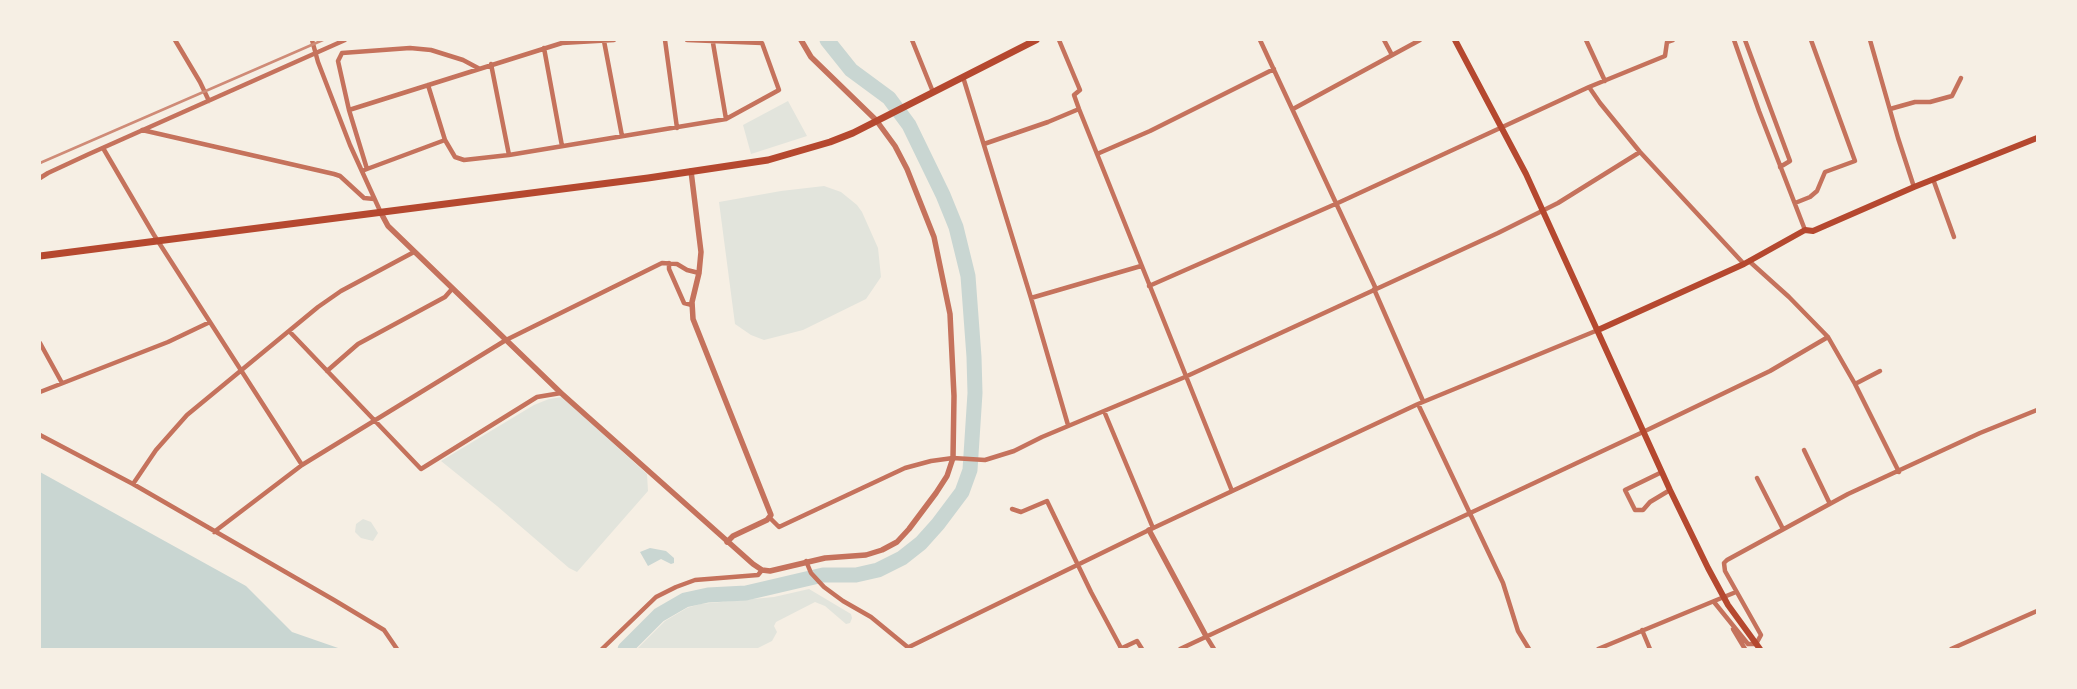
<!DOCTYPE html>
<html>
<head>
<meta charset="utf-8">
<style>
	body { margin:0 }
	#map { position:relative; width:2077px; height:689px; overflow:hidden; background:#f6efe4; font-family:"Roboto Condensed",sans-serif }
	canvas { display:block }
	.frame { position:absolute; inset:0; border:41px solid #f6efe4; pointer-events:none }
</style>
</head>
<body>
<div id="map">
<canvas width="2077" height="689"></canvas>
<div class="frame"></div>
</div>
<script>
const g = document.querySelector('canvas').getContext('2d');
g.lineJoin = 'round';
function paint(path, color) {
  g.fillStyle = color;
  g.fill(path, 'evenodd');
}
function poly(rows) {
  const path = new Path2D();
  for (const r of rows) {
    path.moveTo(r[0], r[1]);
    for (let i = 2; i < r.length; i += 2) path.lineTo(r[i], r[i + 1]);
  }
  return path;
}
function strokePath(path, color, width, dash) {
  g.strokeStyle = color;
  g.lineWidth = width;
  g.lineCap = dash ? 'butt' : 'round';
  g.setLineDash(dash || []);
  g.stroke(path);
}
paint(poly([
	[788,101,807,136,751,154,743,125],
	[824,186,841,192,857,205,862,212,878,248,881,277,866,299,803,330,764,340,751,335,735,324,719,202,781,191],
	[562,397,647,474,648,491,577,572,569,568,497,506,441,461,534,405,549,399],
	[363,519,371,522,378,533,373,541,361,538,355,532,356,524],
	[809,589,851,614,852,618,850,623,846,624,825,606,815,602,776,622,774,626,777,632,772,641,756,649,637,649,665,621,687,608,700,604,774,597]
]), '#e2e4dc');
paint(poly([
	[40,472,246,586,292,632,341,649,40,649],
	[650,548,666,551,674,558,674,563,671,564,661,559,648,566,640,552]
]), '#c9d6d2');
strokePath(poly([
	[625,649,659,615,685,600,708,595,746,593,823,575,856,575,878,570,902,558,921,543,938,524,962,492,970,470,975,393,974,357,968,276,956,227,943,195,909,125,889,98,851,70,827,40]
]), '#c9d6d2', 15);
strokePath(poly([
	[175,40,200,82,209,101],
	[312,40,318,62,350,145,381,213],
	[665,40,677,128],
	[912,40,933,92],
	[1059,40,1080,90,1074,95,1079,109,1232,491],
	[1260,40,1376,289],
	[1384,40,1392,55],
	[1586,40,1605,81],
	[1734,40,1759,111,1805,230],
	[1745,40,1790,161,1780,167],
	[1870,40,1898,138,1914,187],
	[604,41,622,136],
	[713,43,726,119],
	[544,48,562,146],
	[491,64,509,155],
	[963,77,1031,298,1068,425],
	[428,85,445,140],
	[1589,87,1600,103,1640,152,1744,264],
	[1293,109,1420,40],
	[1890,109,1915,102,1930,102,1952,96,1961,78],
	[349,110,562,43,614,40],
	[142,130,334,174,340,176,364,198,374,199],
	[984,144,1048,122,1079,109],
	[103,148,154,235,302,465],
	[1097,154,1150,131,1274,69],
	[367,169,445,140,455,157,464,160,509,155,726,119,779,90,762,43,687,40],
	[362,171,367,169,349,110,338,61,342,53,410,48,431,50,463,60,478,68],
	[40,178,48,173,89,154,345,40],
	[1933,179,1954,237],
	[1795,203,1810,197,1817,191,1825,172,1855,161,1811,40],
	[1749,261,1789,297,1828,337,1855,384,1899,472],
	[669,263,669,269,684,303,692,305],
	[1149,286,1340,202,1589,87,1665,56,1667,42,1673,40],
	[1374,289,1423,401],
	[1031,298,1141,266],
	[289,331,421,469,537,397,561,393],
	[40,343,62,383],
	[327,371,358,344,445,297,452,289],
	[1855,384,1880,371],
	[40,392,168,342,210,322],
	[1418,404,1503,583,1518,631,1529,649],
	[1104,411,1153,528],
	[40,435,133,484,334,600,384,630,397,649],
	[1804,450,1830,504],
	[1662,472,1625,490,1635,510,1643,510,1650,502,1670,490],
	[1757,478,1783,529],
	[133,484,156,450,187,415,318,307,341,291,414,252],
	[1012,509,1021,512,1047,501,1091,592,1121,648],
	[770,518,779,527,905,468,931,461,953,458,985,460,1014,451,1042,437,1185,377,1498,233,1558,203,1640,152],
	[214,532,302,465,506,340,662,263,677,264,687,270,699,273],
	[806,561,811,573,824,587,843,601,871,617,910,649],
	[1714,602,1748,644,1756,644,1761,635,1725,571,1724,563,1727,560,1848,494,1980,433,2037,410],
	[1733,629,1745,649],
	[1642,630,1650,649],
	[1206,636,1214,649],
	[909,647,1149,530,1418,404,1598,330],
	[602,649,656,597,676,587,695,580,758,575,762,570],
	[1120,649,1137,641,1142,649],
	[1180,649,1643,432,1770,371,1828,337],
	[1598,649,1736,592],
	[1951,649,2037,611]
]), '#c5725c', 4.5);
strokePath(poly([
	[691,171,701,252,699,273,692,302,693,319,771,515,767,520,733,536,727,542],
	[381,213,388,226,561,393,753,564,762,570,770,571,825,558,866,555,882,550,897,542,909,529,936,493,947,476,953,458,954,396,950,314,934,237,907,169,895,146,876,120,811,57,801,40],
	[1149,530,1206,636]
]), '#c5725c', 5.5);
strokePath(poly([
	[1455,40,1526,174,1670,490,1708,568,1728,605,1760,649],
	[1598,330,1744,264,1805,230,1813,231,1914,187,2037,138]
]), '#b5482f', 6);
strokePath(poly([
	[40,256,648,178,768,160,830,142,853,133,1036,40]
]), '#b5482f', 7);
strokePath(poly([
	[40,163,323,40]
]), '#cf8b77', 2.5);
</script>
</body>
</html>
